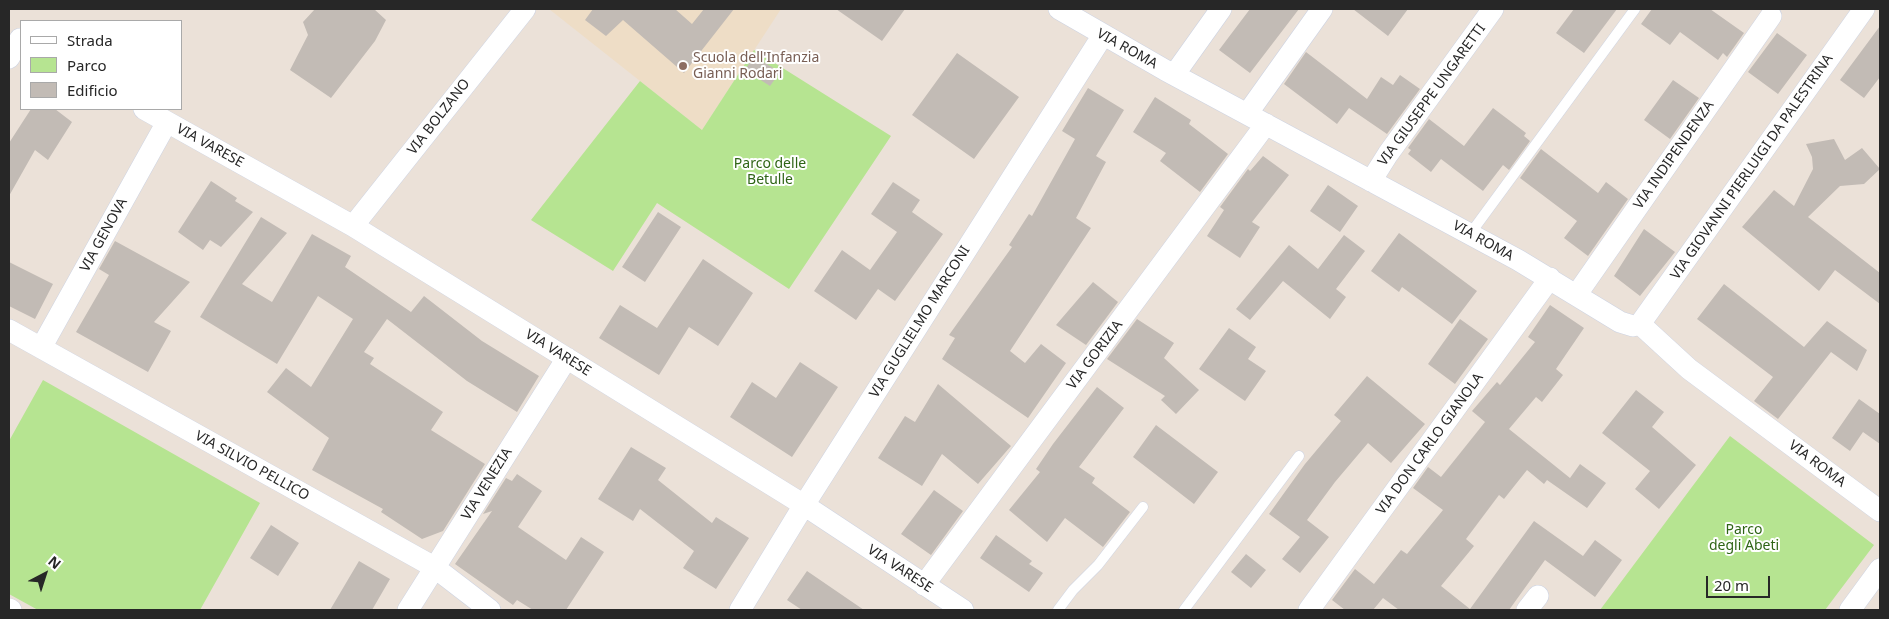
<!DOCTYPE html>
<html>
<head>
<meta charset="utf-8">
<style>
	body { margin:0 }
	#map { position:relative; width:1889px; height:619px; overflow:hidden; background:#ebe1d8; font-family:"Noto Sans",sans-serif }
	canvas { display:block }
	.frame { position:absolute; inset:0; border:10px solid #272727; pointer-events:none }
	.legend { position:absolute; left:20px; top:20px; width:162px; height:90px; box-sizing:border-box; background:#fff; border:1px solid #a9a9a9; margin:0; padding:6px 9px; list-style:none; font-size:15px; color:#272727 }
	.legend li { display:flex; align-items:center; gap:10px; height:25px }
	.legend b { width:25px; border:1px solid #a9a9a9 }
	.north { position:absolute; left:20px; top:549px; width:50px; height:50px; -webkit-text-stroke:4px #fff; paint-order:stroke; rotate:40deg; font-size:14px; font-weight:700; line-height:20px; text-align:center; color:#272727 }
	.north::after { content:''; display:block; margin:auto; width:18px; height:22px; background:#272727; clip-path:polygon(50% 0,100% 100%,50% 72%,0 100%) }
	.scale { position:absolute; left:1706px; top:576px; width:64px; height:22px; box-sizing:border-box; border:2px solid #272727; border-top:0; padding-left:6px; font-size:15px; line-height:18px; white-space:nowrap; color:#272727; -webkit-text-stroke:4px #fff; paint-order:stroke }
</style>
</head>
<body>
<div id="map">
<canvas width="1889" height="619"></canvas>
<div class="frame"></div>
<ul class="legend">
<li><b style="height:6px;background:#fff"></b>Strada</li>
<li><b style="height:14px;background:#b6e491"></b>Parco</li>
<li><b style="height:14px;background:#c2bbb5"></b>Edificio</li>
</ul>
<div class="north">N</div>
<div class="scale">20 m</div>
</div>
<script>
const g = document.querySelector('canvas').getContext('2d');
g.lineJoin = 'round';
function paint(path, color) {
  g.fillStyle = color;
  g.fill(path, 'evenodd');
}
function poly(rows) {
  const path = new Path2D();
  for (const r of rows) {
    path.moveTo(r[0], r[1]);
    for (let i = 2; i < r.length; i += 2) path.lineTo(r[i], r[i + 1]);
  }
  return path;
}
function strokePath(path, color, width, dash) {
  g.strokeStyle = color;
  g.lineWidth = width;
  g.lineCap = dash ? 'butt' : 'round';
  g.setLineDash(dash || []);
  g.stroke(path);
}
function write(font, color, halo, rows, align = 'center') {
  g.font = font + ' "Noto Sans",sans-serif';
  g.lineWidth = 4;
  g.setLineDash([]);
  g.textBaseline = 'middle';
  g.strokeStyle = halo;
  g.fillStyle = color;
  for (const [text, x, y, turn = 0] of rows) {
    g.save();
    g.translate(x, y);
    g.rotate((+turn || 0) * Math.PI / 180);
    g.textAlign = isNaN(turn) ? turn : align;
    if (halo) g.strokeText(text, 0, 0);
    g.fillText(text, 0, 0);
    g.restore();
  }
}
paint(poly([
	[549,9,781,9,702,130]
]), '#eeddc6');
paint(poly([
	[754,50,891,136,789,289,657,203,613,271,531,220,640,81,702,130],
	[43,380,260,503,200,610,38,610,9,594,9,441],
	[1730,436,1874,545,1825,610,1600,610]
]), '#b6e491');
paint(poly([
	[315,9,374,9,386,20,375,41,331,98,290,70,308,35,303,22],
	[593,9,675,9,692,24,704,9,734,9,684,73,623,20,606,36,585,20],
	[836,9,905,9,882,41],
	[1250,9,1299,9,1250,73,1219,50],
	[1353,9,1408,9,1388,36],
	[1574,9,1617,9,1584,53,1556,33],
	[1652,9,1710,9,1744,33,1727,57,1723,53,1718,60,1680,32,1670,45,1641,24],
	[1880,26,1880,77,1864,98,1840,80],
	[1777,33,1807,55,1778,94,1748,72],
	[1306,52,1367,99,1381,77,1393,85,1400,75,1420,89,1387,134,1349,108,1337,124,1284,84],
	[957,53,1019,97,974,159,912,115],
	[754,56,780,72,770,86,745,70],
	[1673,80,1699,98,1670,139,1644,120],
	[1088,88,1124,110,1096,156,1106,162,1076,218,1091,228,1010,351,1025,363,1041,344,1066,363,1028,418,942,359,955,338,949,335,1012,247,1009,245,1029,214,1032,216,1075,139,1062,131],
	[1155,97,1191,120,1189,124,1228,154,1200,192,1160,161,1166,153,1133,132],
	[1493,108,1526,133,1524,136,1530,141,1509,170,1503,165,1483,191,1441,159,1431,172,1408,154,1411,150,1408,148,1429,119,1464,146],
	[31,109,55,109,72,122,48,160,35,150,9,196,9,143],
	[1834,139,1845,160,1862,148,1880,169,1864,184,1840,186,1808,217,1880,273,1880,304,1835,270,1819,291,1742,227,1774,190,1794,206,1813,169,1812,157,1806,144],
	[1541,149,1598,193,1606,182,1628,199,1588,256,1564,238,1577,221,1520,178],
	[1263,156,1289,175,1252,222,1260,227,1240,258,1207,236,1224,210,1220,207,1248,169,1250,171],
	[211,181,237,198,235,201,253,212,221,247,210,240,203,250,178,232],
	[893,182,920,200,912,212,943,234,895,301,878,289,856,320,814,291,842,250,870,270,897,232,871,214],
	[1328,185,1358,206,1340,232,1310,211],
	[658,212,681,227,645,282,622,267],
	[261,217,287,233,242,284,272,302,312,234,351,256,345,267,411,312,424,296,482,341,539,376,517,412,467,381,387,319,364,352,374,358,370,364,443,412,431,430,485,464,443,531,422,539,381,512,383,509,312,470,329,438,267,392,286,368,311,387,353,319,318,296,277,364,200,317],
	[1644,229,1675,252,1640,296,1614,276],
	[1399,233,1477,291,1452,324,1402,287,1399,292,1371,271],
	[1344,235,1365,251,1336,289,1346,297,1330,319,1283,281,1250,320,1236,309,1289,245,1318,269],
	[115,241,190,282,154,322,171,331,148,372,76,332,109,275,99,269],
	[703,259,753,293,718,346,689,327,659,375,599,338,620,305,657,328],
	[9,262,53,284,35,319,9,306],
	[1093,282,1118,302,1086,345,1056,325],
	[1724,284,1804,347,1827,321,1867,350,1857,371,1831,352,1778,419,1754,401,1773,377,1697,319],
	[1550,305,1584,328,1556,369,1563,375,1542,402,1536,397,1509,429,1570,478,1580,464,1606,483,1587,508,1547,480,1544,484,1527,470,1504,499,1499,495,1466,539,1474,546,1441,586,1470,609,1534,521,1583,556,1595,540,1622,560,1595,597,1545,560,1509,610,1399,610,1383,598,1373,610,1345,610,1332,600,1355,569,1374,584,1401,550,1407,554,1443,510,1413,488,1428,467,1441,477,1485,422,1472,411,1497,382,1500,385,1535,342,1528,337],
	[1137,319,1174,343,1164,358,1199,390,1176,414,1161,400,1165,396,1107,359],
	[1460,319,1488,339,1455,384,1428,364],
	[1229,328,1256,347,1248,359,1266,371,1245,401,1199,369],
	[800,362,838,387,792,457,730,417,752,382,776,398],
	[1367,376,1425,424,1391,463,1368,443,1335,482,1307,520,1329,537,1300,573,1282,559,1300,537,1269,514,1305,464,1341,421,1334,415],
	[938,384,1011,446,978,484,942,454,922,486,878,458,905,416,915,422],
	[1097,387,1124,408,1079,467,1095,478,1092,483,1130,512,1103,547,1065,518,1047,542,1009,510,1040,472,1036,469,1053,444],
	[1636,390,1664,412,1652,427,1696,465,1659,509,1635,489,1650,471,1602,433],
	[1859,399,1880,414,1880,444,1863,432,1850,451,1832,438],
	[1156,425,1218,472,1194,504,1133,457],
	[631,447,666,468,658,480,712,523,716,517,749,538,716,589,683,568,694,551,640,509,633,521,598,499],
	[517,474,542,491,518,527,566,560,581,537,604,552,566,610,533,610,517,600,513,605,455,564,492,511,483,514,506,478,512,481],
	[934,490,963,511,931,555,901,534],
	[271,525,299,543,278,576,250,558],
	[996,535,1032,561,1029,564,1043,573,1029,592,980,558],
	[1246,554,1266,570,1251,588,1231,572],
	[359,561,390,579,372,610,330,610],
	[807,571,864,610,802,610,787,600]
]), '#c2bbb5');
const service = poly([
	[1470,234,1635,9],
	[1058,610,1073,590,1098,565,1143,507],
	[1184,610,1299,456]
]);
const minor = poly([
	[1059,9,1165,70,1518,260,1620,322,1633,326,1640,324,1689,369,1880,511],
	[9,58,20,39],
	[1174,75,1221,9],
	[144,109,353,226,804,505,963,610],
	[1247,114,1322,9],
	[1371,181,1388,154,1493,9],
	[353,226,525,9],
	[1577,294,1771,16],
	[1640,324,1864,9],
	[9,330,434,567,490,610],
	[41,348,167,122],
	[924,585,1266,124],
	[9,609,11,610],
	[408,610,567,358],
	[740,610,804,505,1103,35],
	[1309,610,1550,278],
	[1527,610,1538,596],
	[1850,610,1880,569]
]);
strokePath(service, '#cdd3e2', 11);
strokePath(minor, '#cdd3e2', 22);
strokePath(service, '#fff', 10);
strokePath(minor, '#fff', 21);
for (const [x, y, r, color] of [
	[683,66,5,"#8d6e63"]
]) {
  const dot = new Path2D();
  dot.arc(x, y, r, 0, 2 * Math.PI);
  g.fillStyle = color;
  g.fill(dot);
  strokePath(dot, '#fff', 2);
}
write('14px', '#272727', '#fff', [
	["VIA ROMA",1127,49,29],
	["VIA GIUSEPPE UNGARETTI",1432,95,-54],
	["VIA BOLZANO",439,117,-52],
	["VIA VARESE",210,146,29],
	["VIA INDIPENDENZA",1674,155,-55],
	["VIA GIOVANNI PIERLUIGI DA PALESTRINA",1752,167,-55],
	["VIA GENOVA",104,235,-61],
	["VIA ROMA",1483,241,29],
	["VIA GUGLIELMO MARCONI",920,322,-58],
	["VIA VARESE",558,353,32],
	["VIA GORIZIA",1095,355,-53],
	["VIA DON CARLO GIANOLA",1430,444,-54],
	["VIA ROMA",1817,464,37],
	["VIA SILVIO PELLICO",252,466,29],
	["VIA VENEZIA",487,484,-58],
	["VIA VARESE",900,569,33]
]);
write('14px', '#785e54', '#fff', [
	["Scuola dell'Infanzia",693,58],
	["Gianni Rodari",693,74]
], 'left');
write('14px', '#2f6516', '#fff', [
	["Parco delle",770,164],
	["Betulle",770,180],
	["Parco",1744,530],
	["degli Abeti",1744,546]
]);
</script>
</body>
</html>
